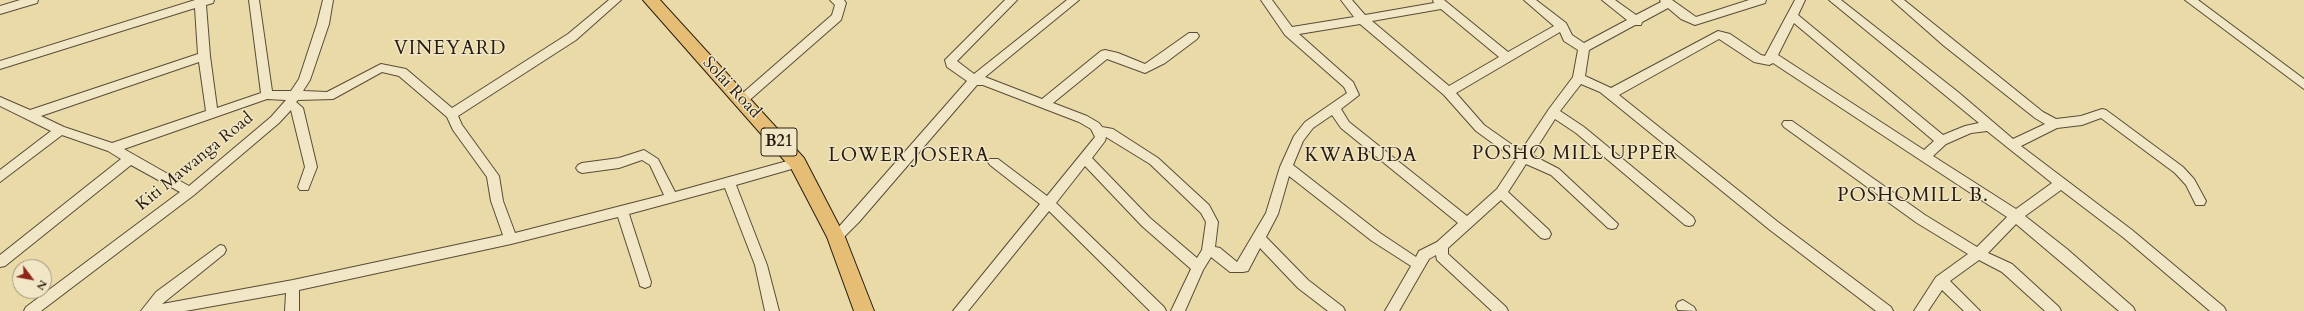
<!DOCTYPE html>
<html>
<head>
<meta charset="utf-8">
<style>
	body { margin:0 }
	#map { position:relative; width:2304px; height:311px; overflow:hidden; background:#eadaa8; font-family:Cardo,serif }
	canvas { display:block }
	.north { position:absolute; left:12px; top:259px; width:40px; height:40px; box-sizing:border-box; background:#f1e7c6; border:1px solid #a1967e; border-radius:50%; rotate:122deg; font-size:11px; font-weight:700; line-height:16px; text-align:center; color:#281c11 }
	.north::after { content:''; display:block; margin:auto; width:14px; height:18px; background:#8f2418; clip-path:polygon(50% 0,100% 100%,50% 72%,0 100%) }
</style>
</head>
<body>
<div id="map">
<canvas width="2304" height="311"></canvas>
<div class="north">N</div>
</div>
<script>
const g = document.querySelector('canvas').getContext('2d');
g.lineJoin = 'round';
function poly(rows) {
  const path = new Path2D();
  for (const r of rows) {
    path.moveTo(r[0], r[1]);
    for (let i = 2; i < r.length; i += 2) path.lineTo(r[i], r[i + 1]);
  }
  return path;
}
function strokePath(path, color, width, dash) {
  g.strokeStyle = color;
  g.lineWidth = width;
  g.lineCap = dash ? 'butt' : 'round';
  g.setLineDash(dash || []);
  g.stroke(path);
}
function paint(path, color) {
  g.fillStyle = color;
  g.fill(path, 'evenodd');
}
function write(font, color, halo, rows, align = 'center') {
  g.font = font + ' Cardo,serif';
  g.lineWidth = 3;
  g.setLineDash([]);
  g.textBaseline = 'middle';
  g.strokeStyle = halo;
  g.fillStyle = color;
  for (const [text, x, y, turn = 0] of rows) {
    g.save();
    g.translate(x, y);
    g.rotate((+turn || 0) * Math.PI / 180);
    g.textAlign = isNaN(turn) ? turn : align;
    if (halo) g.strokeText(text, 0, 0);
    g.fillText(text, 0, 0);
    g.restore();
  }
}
const minor = poly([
	[20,0,38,0,37,3,0,14,0,6,20,0],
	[214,0,213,3,206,5,210,56,217,108,261,93,249,0,259,0,272,91,291,91,299,79,317,24,323,0,333,0,329,24,310,80,303,91,327,92,381,64,406,69,452,108,568,34,609,0,621,0,576,40,458,116,462,125,499,176,503,201,515,233,664,195,650,165,642,160,619,168,582,173,578,171,576,168,578,165,582,163,619,158,644,150,658,159,675,192,798,158,802,160,804,163,802,166,736,185,767,265,779,311,765,311,755,265,725,188,629,214,651,282,650,286,645,288,640,286,639,282,618,217,511,244,299,290,299,311,285,311,286,293,185,311,141,311,156,292,220,245,224,246,226,250,224,254,162,304,293,280,503,235,491,201,487,177,453,130,447,117,399,76,382,72,333,99,298,100,296,102,303,108,317,167,308,190,300,190,298,187,305,167,291,110,279,123,194,195,41,311,24,311,26,307,180,192,131,165,5,266,0,267,0,255,121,159,108,151,62,135,0,182,0,170,51,131,0,106,0,97,30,110,198,54,195,8,0,69,0,61,195,0,214,0],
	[199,62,206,111,112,143,64,127,41,116,199,62],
	[267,99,286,100,271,117,189,186,124,149,267,99],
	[830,0,844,0,846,3,841,20,745,104,737,104,735,101,737,98,832,15,835,5,830,0],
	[1005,0,1017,0,957,61,974,74,1067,0,1079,0,985,77,1042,99,1101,51,1105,50,1118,53,1145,64,1189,33,1197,33,1199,36,1197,39,1165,63,1145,73,1107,59,1053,103,1087,116,1099,123,1102,127,1113,129,1158,158,1209,205,1218,222,1215,247,1220,248,1237,262,1266,213,1280,167,1294,136,1305,122,1347,93,1344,87,1285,35,1261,0,1272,0,1292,27,1354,17,1341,0,1352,0,1365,15,1434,3,1433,0,1444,0,1508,52,1554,26,1524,0,1536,0,1566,23,1572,35,1584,43,1627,20,1602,0,1615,0,1636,15,1661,2,1660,0,1672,0,1696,17,1749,0,1766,0,1765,3,1695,25,1681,19,1668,8,1642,22,1641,25,1635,25,1589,50,1585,76,1611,88,1718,31,1730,34,1761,55,1765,56,1795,0,1805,0,1798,15,1943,135,1965,126,1979,123,1829,0,1841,0,1958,92,2013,139,2045,124,2035,118,1943,45,1892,0,1904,0,2043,112,2056,119,2081,116,2102,109,2106,110,2183,167,2194,179,2206,201,2204,205,2196,205,2186,185,2175,173,2101,118,2082,125,2057,128,2021,146,2132,230,2224,307,2226,311,2210,311,2124,238,2061,190,2025,216,2067,249,2133,307,2135,311,2119,311,2016,224,1988,253,2012,264,2059,307,2061,311,2045,311,2002,272,1979,260,1950,281,1980,311,1964,311,1942,290,1928,311,1914,311,1936,277,1968,254,1917,223,1784,127,1782,124,1784,121,1792,121,1925,215,1977,247,2007,217,1773,63,1769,65,1754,62,1719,39,1619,95,1778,222,1891,307,1893,311,1876,311,1770,230,1600,92,1581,84,1560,111,1584,127,1693,217,1695,221,1693,225,1689,226,1685,225,1576,133,1555,119,1532,155,1559,169,1618,224,1616,228,1612,229,1608,228,1551,175,1526,164,1508,192,1549,230,1551,234,1549,238,1545,239,1541,238,1501,200,1448,248,1448,254,1506,307,1508,311,1492,311,1437,260,1436,255,1429,259,1399,311,1385,311,1411,266,1372,241,1289,176,1278,214,1266,237,1308,280,1343,307,1345,311,1328,311,1298,288,1260,248,1248,271,1243,272,1230,272,1211,257,1203,270,1185,311,1171,311,1191,269,1142,226,1085,166,1056,203,1164,307,1166,311,1150,311,1049,211,968,311,953,311,1040,204,990,165,988,162,990,159,998,159,1047,196,1095,137,1091,129,1079,122,983,85,977,85,859,222,840,241,836,242,832,241,830,237,967,81,947,67,945,60,1005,0],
	[1441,9,1499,57,1449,86,1372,21,1441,9],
	[1794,23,1934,141,1924,150,1778,55,1794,23],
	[1360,24,1444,95,1476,131,1516,160,1497,189,1467,216,1349,122,1341,109,1359,95,1353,82,1299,34,1360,24],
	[1560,32,1564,41,1578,50,1573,77,1549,109,1521,151,1484,125,1456,93,1560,32],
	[1332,115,1341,128,1458,223,1437,242,1419,251,1416,257,1380,233,1293,165,1303,141,1313,128,1332,115],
	[1987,131,2052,183,2016,209,1933,156,1946,144,1971,133,1987,131],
	[1106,137,1150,164,1201,213,1206,222,1202,250,1197,258,1150,218,1092,158,1105,141,1106,137],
	[2185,0,2198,0,2304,79,2304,89,2185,0],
	[1683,300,1694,307,1696,311,1678,310,1676,306,1678,302,1683,300]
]);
const highway = poly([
	[643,0,660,0,804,158,845,237,874,311,854,311,827,237,791,168,643,0]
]);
strokePath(minor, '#584c37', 2);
strokePath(highway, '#281c11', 2);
paint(minor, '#f1e7c6');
paint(highway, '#e5bd74');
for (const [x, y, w] of [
	[779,142,36]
]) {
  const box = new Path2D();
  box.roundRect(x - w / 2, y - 14, w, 28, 3);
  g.fillStyle = '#f1e7c6';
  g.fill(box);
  strokePath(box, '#281c11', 1);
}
write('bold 16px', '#281c11', null, [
	["B21",779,142]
]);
write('17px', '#281c11', '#f1e7c6', [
	["Solai Road",731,88,47],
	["Kiti Mawanga Road",195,162,-39]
]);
g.letterSpacing = '1px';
write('19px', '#281c11', '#f1e7c6', [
	["VINEYARD",450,50],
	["POSHO MILL UPPER",1575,155],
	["LOWER JOSERA",909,157],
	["KWABUDA",1361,157],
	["POSHOMILL B.",1913,197]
]);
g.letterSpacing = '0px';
</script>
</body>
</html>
